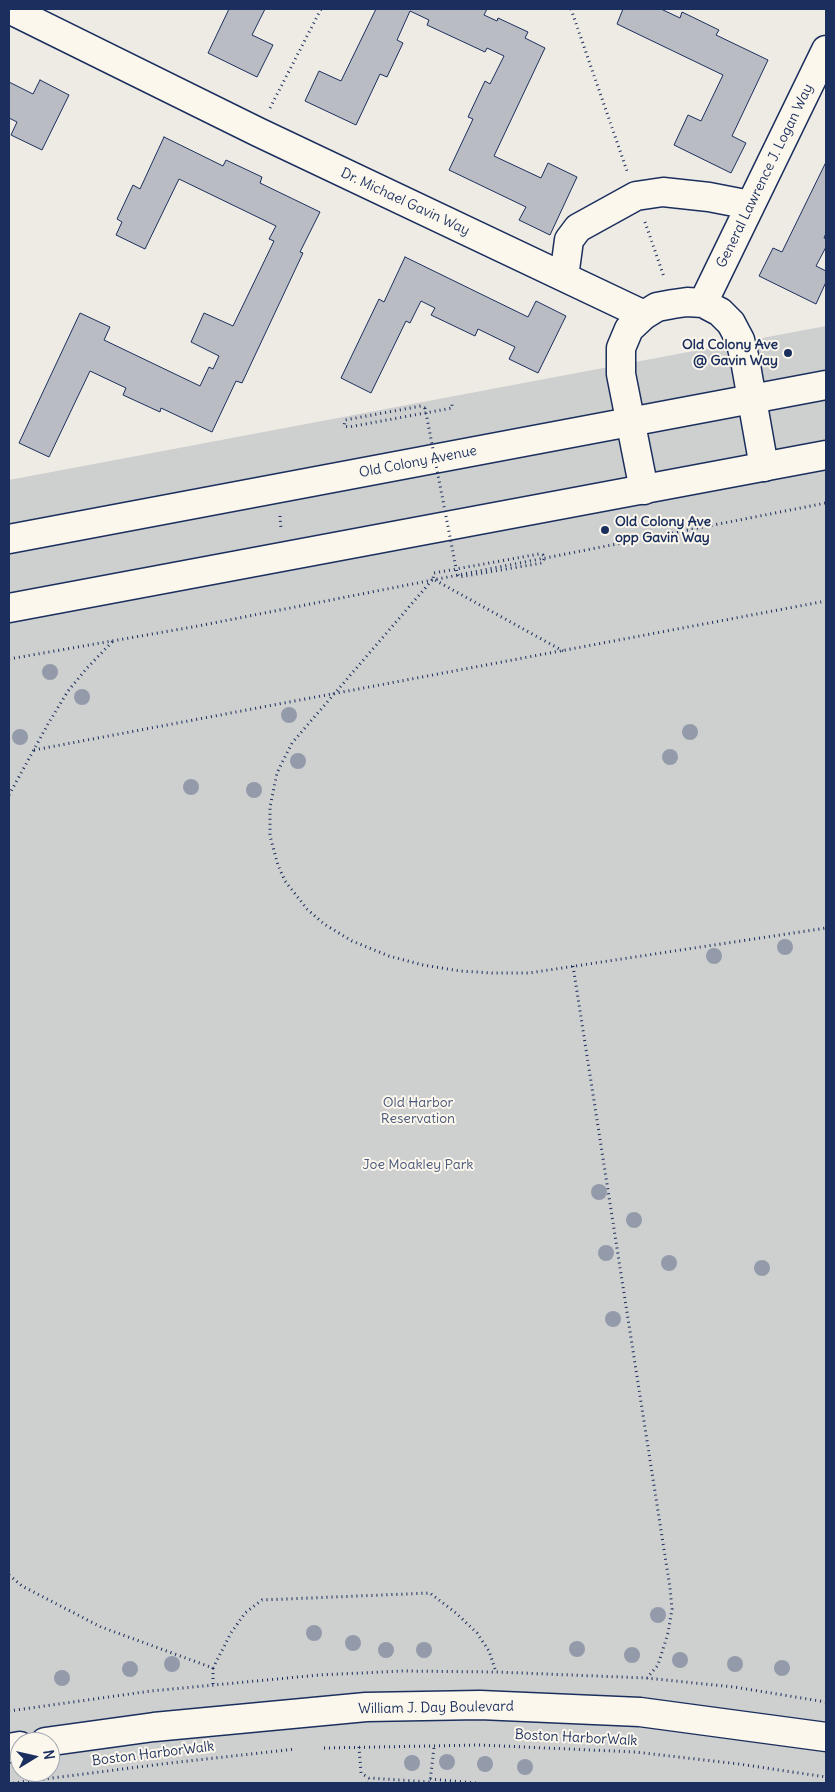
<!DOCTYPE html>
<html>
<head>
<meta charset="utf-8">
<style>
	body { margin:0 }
	#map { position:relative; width:835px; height:1792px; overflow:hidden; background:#eeebe4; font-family:Delius,sans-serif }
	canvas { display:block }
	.frame { position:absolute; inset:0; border:10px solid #1b2f5e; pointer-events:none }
	.north { position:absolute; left:10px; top:1732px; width:50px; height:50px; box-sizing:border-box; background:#fbf7ec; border:1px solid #a1a7b3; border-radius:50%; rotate:81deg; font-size:14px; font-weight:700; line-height:20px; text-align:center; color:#1b2f5e }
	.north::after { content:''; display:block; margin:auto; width:18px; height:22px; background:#1b2f5e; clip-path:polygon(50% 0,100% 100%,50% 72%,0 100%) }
</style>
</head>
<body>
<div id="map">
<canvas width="835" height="1792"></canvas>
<div class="frame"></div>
<div class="north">N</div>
</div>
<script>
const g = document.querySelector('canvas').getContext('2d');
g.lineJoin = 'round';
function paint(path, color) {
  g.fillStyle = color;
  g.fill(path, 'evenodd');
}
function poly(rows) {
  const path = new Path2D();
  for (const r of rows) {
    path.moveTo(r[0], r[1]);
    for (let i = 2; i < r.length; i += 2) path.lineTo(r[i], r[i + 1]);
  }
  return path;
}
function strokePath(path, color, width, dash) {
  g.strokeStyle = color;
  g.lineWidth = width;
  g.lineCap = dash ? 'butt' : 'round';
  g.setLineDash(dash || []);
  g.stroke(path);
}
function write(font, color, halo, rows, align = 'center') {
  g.font = font + ' Delius,sans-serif';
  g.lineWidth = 4;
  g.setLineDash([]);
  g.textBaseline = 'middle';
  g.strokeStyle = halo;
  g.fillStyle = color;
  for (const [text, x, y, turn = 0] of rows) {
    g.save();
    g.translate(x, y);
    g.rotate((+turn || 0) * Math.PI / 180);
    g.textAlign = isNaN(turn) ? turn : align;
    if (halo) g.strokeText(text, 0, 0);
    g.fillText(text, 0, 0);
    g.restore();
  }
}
paint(poly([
	[826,326,826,1783,9,1783,9,480],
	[20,1742,50,1742,50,1772,20,1772]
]), '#cecfcf');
const building = poly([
	[229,9,265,9,252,35,273,45,257,77,208,53,229,9],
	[376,9,487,9,484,15,497,21,498,18,528,32,525,38,545,48,494,156,541,178,548,163,577,177,550,235,519,220,526,207,449,170,473,119,468,117,485,81,490,84,504,56,487,48,485,52,427,25,429,20,410,11,397,40,403,43,387,77,380,74,356,125,305,101,319,71,341,81,376,9],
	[623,9,661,9,680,18,682,12,719,30,716,35,768,60,732,136,746,143,731,173,674,145,688,115,701,121,723,75,617,24,623,9],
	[40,80,69,95,42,150,11,135,17,122,9,118,9,82,33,94,40,80],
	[164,137,223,166,226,160,262,177,260,183,320,212,300,252,303,253,242,383,236,381,212,432,161,408,160,412,123,395,126,388,90,371,49,457,19,443,80,313,110,327,104,340,200,386,209,367,213,369,219,356,191,342,204,313,233,326,274,241,269,239,276,226,179,179,145,249,116,235,122,222,117,219,133,185,140,189,164,137],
	[826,162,826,233,824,238,826,239,826,247,816,266,826,271,826,282,816,304,759,276,773,248,782,252,826,162],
	[405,257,528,317,536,301,566,316,538,373,509,359,515,347,478,329,475,336,431,315,435,308,421,301,410,323,406,321,371,393,341,378,379,299,384,302,405,257]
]);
paint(building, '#b9bcc3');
strokePath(building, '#1b2f5e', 1);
const minor = poly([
	[9,9,258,132,644,315],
	[564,277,569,240,578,228,636,196,663,192,709,197,750,205],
	[703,303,826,50],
	[644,490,621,374,621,348,629,329,644,315,657,307,673,304,687,302,703,303,720,312,731,323,740,340,745,360,764,467]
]);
const major = poly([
	[9,539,826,385],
	[9,608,826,455],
	[45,1742,154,1727,366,1707,480,1705,640,1712,826,1737],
	[9,1748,20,1746]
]);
strokePath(minor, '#1b2f5e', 31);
strokePath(major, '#1b2f5e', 31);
strokePath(poly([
	[571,9,627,171],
	[270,108,321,9],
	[645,222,664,277],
	[425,408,421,406,345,420,344,426,349,427,452,408,452,403],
	[280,516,281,529],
	[563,651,433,579,292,743,277,773,270,807,270,836,278,865,285,881,307,909,324,924,352,941,389,956,423,965,460,971,492,973,529,973,826,928],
	[9,659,198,626,826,503],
	[34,750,826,601],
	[9,795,48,724,68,691,87,668,113,641],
	[573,966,670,1588,672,1609,668,1633,658,1665,647,1678],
	[9,1575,22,1586,101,1627,213,1668,231,1633,245,1613,262,1600,430,1593,456,1613,477,1633,489,1651,496,1672],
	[213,1668,213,1685],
	[9,1711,151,1691,319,1675,402,1671,496,1672,646,1678,734,1687,826,1702],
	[359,1747,361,1773,369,1778,430,1782,434,1747],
	[324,1748,480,1745,635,1752,739,1764,826,1777],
	[430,1779,476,1783],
	[13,1783,170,1763,296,1749],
	[368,1783,369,1778]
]), '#1b2f5e', 3, [1, 4]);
strokePath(minor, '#fbf7ec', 28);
strokePath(major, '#fbf7ec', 28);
strokePath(poly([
	[425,408,457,573,459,577,542,563,544,559,543,555,539,554,434,573,433,579]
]), '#1b2f5e', 3, [1, 4]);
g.fillStyle = '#939aaa';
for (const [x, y] of [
	[50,672],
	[82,697],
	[289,715],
	[690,732],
	[20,737],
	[670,757],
	[298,761],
	[191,787],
	[254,790],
	[785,947],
	[714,956],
	[599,1192],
	[634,1220],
	[606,1253],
	[669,1263],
	[762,1268],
	[613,1319],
	[658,1615],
	[314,1633],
	[353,1643],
	[577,1649],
	[386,1650],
	[424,1650],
	[632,1655],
	[680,1660],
	[172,1664],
	[735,1664],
	[782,1668],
	[130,1669],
	[62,1678],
	[447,1762],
	[412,1763],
	[485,1764],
	[525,1767]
]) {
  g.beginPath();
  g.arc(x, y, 8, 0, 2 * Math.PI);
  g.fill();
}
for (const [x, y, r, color] of [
	[788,353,5,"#1b2f5e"],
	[605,530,5,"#1b2f5e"]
]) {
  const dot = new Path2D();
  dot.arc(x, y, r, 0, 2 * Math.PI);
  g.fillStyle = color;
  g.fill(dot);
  strokePath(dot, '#fbf7ec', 2);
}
write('14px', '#1b2f5e', '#fbf7ec', [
	["General Lawrence J. Logan Way",765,176,-64],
	["Dr. Michael Gavin Way",405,202,25],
	["Old Colony Avenue",418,462,-11],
	["William J. Day Boulevard",436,1708,-1],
	["Boston HarborWalk",576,1738,3],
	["Boston HarborWalk",153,1754,-7]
]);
write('bold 14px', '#1b2f5e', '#fbf7ec', [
	["Old Colony Ave",778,345],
	["@ Gavin Way",778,361],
	["Old Colony Ave",615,522,"left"],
	["opp Gavin Way",615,538,"left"]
], 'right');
write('14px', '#48577a', '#fbf7ec', [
	["Old Harbor",418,1103],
	["Reservation",418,1119],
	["Joe Moakley Park",418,1165]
]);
</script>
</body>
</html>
